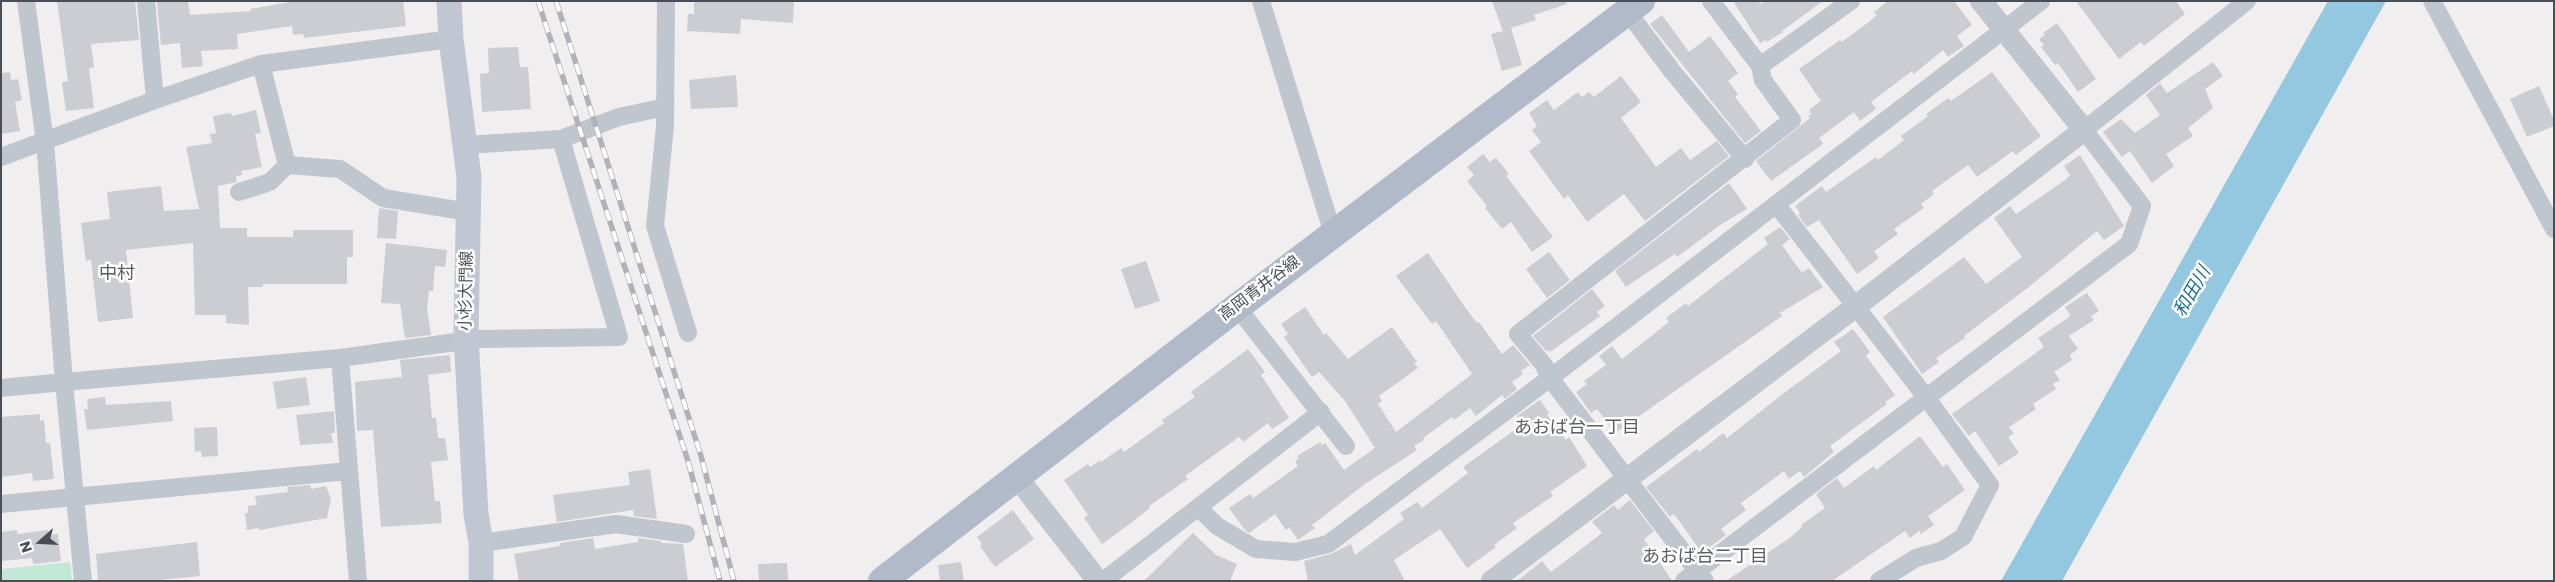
<!DOCTYPE html>
<html>
<head>
<meta charset="utf-8">
<style>
	body { margin:0 }
	#map { position:relative; width:2555px; height:582px; overflow:hidden; background:#f0eeee; font-family:Poppins,sans-serif }
	canvas { display:block }
	.frame { position:absolute; inset:0; border:2px solid #484f59; pointer-events:none }
	.north { position:absolute; left:15px; top:517px; width:50px; height:50px; -webkit-text-stroke:4px #fff; paint-order:stroke; rotate:251deg; font-size:14px; font-weight:700; line-height:20px; text-align:center; color:#484f59 }
	.north::after { content:''; display:block; margin:auto; width:18px; height:22px; background:#484f59; clip-path:polygon(50% 0,100% 100%,50% 72%,0 100%) }
</style>
</head>
<body>
<div id="map">
<canvas width="2555" height="582"></canvas>
<div class="frame"></div>
<div class="north">N</div>
</div>
<script>
const g = document.querySelector('canvas').getContext('2d');
g.lineJoin = 'round';
function paint(path, color) {
  g.fillStyle = color;
  g.fill(path, 'evenodd');
}
function poly(rows) {
  const path = new Path2D();
  for (const r of rows) {
    path.moveTo(r[0], r[1]);
    for (let i = 2; i < r.length; i += 2) path.lineTo(r[i], r[i + 1]);
  }
  return path;
}
function strokePath(path, color, width, dash) {
  g.strokeStyle = color;
  g.lineWidth = width;
  g.lineCap = dash ? 'butt' : 'round';
  g.setLineDash(dash || []);
  g.stroke(path);
}
function write(font, color, halo, rows, align = 'center') {
  g.font = font + ' Poppins,"Noto Sans JP",sans-serif';
  g.lineWidth = 5;
  g.setLineDash([]);
  g.textBaseline = 'middle';
  g.strokeStyle = halo;
  g.fillStyle = color;
  for (const [text, x, y, turn = 0] of rows) {
    g.save();
    g.translate(x, y);
    g.rotate((+turn || 0) * Math.PI / 180);
    g.textAlign = isNaN(turn) ? turn : align;
    if (halo) g.strokeText(text, 0, 0);
    g.fillText(text, 0, 0);
    g.restore();
  }
}
paint(poly([
	[70,562,72,581,1,581,1,569]
]), '#c1e9d5');
paint(poly([
	[2328,1,2386,1,2062,581,2001,581]
]), '#94c8e0');
paint(poly([
	[57,1,135,1,139,40,91,44,94,67,89,68,94,108,66,111,62,82,68,81],
	[188,1,190,15,251,11,250,9,296,1,403,1,406,26,304,38,303,34,293,35,292,26,237,34,238,49,201,51,203,66,182,68,180,43,161,45,157,2],
	[694,1,794,1,793,23,741,19,740,34,687,31,688,14,694,14],
	[1492,1,1566,1,1567,4,1534,15,1536,20,1511,28,1522,65,1502,71,1491,34,1503,31],
	[1733,1,1758,1,1760,4,1765,1,1823,1,1782,31,1783,32,1767,42,1766,40,1760,43],
	[1888,1,1954,1,1972,25,1957,36,1964,46,1948,57,1943,50,1914,74,1912,71,1871,102,1876,109,1860,121,1854,112,1819,138,1823,144,1771,181,1756,161,1810,118,1808,116,1811,114,1809,110,1821,101,1799,69,1840,40,1842,42,1870,21,1877,15,1874,12],
	[2076,1,2176,1,2185,14,2144,46,2141,42,2119,59],
	[1662,15,1689,52,1710,36,1738,73,1728,81,1738,94,1735,97,1761,131,1745,143,1650,24],
	[2057,23,2096,79,2078,92,2058,63,2055,65,2041,47,2044,45,2039,39,2045,35,2043,33],
	[518,47,520,67,528,67,531,109,482,112,480,77,480,74,489,73,488,48],
	[2213,62,2223,76,2205,89,2213,108,2188,128,2193,136,2166,154,2174,166,2152,183,2130,151,2122,157,2103,132,2121,119,2135,133,2160,115,2146,95,2160,83,2167,93],
	[10,72,11,80,18,79,22,100,15,102,20,131,1,134,1,73],
	[1992,72,2041,136,2016,155,2013,151,1977,177,1968,165,1932,191,1934,194,1921,204,1924,208,1894,229,1898,234,1874,251,1879,258,1857,274,1819,220,1807,227,1798,215,1800,213,1795,206,1822,186,1826,192,1876,157,1878,160,1904,140,1901,136,1928,116,1926,114,1948,98,1951,101],
	[736,75,738,107,691,109,689,80],
	[1621,76,1641,102,1621,118,1656,167,1681,148,1690,160,1717,141,1729,156,1645,221,1624,194,1587,222,1568,195,1564,199,1529,151,1541,142,1532,130,1537,126,1529,113,1547,100,1554,110,1578,92,1582,97,1589,92,1594,97],
	[2539,86,2554,120,2554,126,2527,137,2510,99],
	[256,110,261,133,255,134,262,167,241,171,242,175,236,176,237,182,218,186,220,228,247,228,247,237,293,237,293,230,353,230,353,257,347,257,347,284,263,284,263,287,248,287,249,325,226,323,226,315,195,315,193,243,126,250,133,318,98,322,91,260,86,261,81,223,110,219,107,192,161,186,164,211,199,209,186,147,212,143,210,134,216,133,213,116,231,113,232,116],
	[1483,154,1490,162,1496,158,1509,174,1506,176,1553,237,1532,252,1511,222,1502,229,1485,208,1487,206,1467,181,1474,175,1467,167],
	[2080,155,2124,226,2104,240,2097,231,2030,286,1964,336,1965,338,1936,358,1939,362,1922,374,1883,317,1964,257,1986,284,2022,257,1994,218,2010,206,2016,214,2065,180,2070,175,2064,166],
	[1729,183,1747,209,1720,225,1677,257,1675,254,1626,287,1615,271],
	[379,208,398,211,396,239,377,238],
	[1780,227,1790,239,1782,245,1802,273,1809,268,1823,287,1780,313,1782,316,1615,433,1597,409,1591,413,1576,392,1587,384,1584,381,1606,365,1599,356,1612,346,1622,359,1669,322,1666,318,1686,303,1688,306,1768,244,1764,238],
	[386,243,447,250,445,267,435,266,433,291,429,291,427,309,431,335,405,338,400,304,381,303],
	[1549,252,1570,280,1547,298,1526,269],
	[1428,253,1467,310,1477,323,1479,322,1502,354,1513,345,1530,365,1521,371,1523,374,1512,382,1517,389,1505,399,1502,395,1476,416,1470,408,1454,420,1452,417,1423,438,1424,440,1414,446,1417,450,1365,484,1312,525,1315,528,1298,540,1289,527,1286,530,1275,514,1249,533,1245,530,1229,508,1250,494,1253,498,1298,466,1295,461,1299,458,1297,456,1320,442,1322,445,1325,443,1344,470,1375,448,1345,401,1319,372,1312,377,1284,337,1288,334,1281,324,1305,307,1324,335,1326,333,1348,359,1392,327,1417,362,1414,363,1418,368,1379,396,1382,401,1378,404,1396,432,1472,374,1436,321,1432,324,1396,276],
	[1146,261,1160,301,1135,309,1121,269],
	[1592,289,1605,306,1597,312,1600,316,1550,352,1549,350,1547,352,1533,336],
	[2087,293,2099,311,2091,316,2094,320,2069,336,2078,349,2070,355,2072,360,2054,372,2060,380,2053,384,2056,389,2033,404,2036,409,2009,427,2014,433,2008,437,2019,453,1999,466,1975,431,1969,436,1952,414,2044,347,2038,338,2068,318,2070,315,2065,307],
	[1853,329,1870,352,1866,356,1895,395,1885,402,1887,404,1830,446,1834,452,1804,477,1800,471,1789,479,1784,471,1741,503,1746,510,1721,529,1726,535,1702,553,1674,514,1670,517,1646,487,1697,449,1699,452,1723,433,1727,438,1784,393,1841,351,1834,342],
	[1248,349,1265,372,1261,375,1289,418,1272,429,1268,423,1243,442,1239,437,1185,476,1188,479,1149,506,1150,508,1127,526,1102,544,1084,518,1088,515,1064,480,1088,464,1090,467,1100,460,1101,462,1121,448,1124,452,1164,423,1162,420,1195,397,1191,392],
	[450,355,451,372,428,375,432,418,436,418,438,438,445,438,448,460,431,462,435,501,440,501,442,523,381,527,373,430,357,431,355,382,402,377,400,360],
	[306,377,310,405,277,409,273,382],
	[105,397,106,405,171,401,173,421,87,430,84,409,88,409,87,399],
	[1540,400,1549,413,1547,415,1566,440,1569,437,1587,466,1550,492,1553,496,1513,523,1517,528,1494,545,1496,547,1467,568,1440,529,1394,560,1405,581,1308,581,1304,561,1331,554,1351,544,1355,555,1404,519,1400,513,1417,502,1422,508,1468,473,1463,467,1523,424,1517,416],
	[334,411,335,433,331,433,333,443,300,445,296,415],
	[40,414,40,421,44,420,46,443,50,443,54,479,33,481,32,473,1,477,1,417],
	[217,427,218,456,202,457,201,451,195,452,194,428],
	[1920,436,1943,467,1947,464,1965,490,1928,516,1934,525,1921,534,1919,531,1910,538,1905,531,1832,581,1726,581,1791,537,1802,527,1801,525,1825,508,1816,494,1837,478,1844,488,1874,466,1876,470],
	[650,469,657,519,634,516,633,510,557,522,553,495,630,485,628,472],
	[310,485,311,489,326,486,331,499,327,518,259,530,259,528,247,530,245,513,248,513,248,506,257,505,255,496,288,492,287,487],
	[1630,500,1654,531,1644,539,1672,581,1517,581,1542,561,1551,572,1602,533,1592,522,1614,505,1618,510],
	[1013,510,1034,539,995,567,980,546,982,544,977,537],
	[17,530,17,534,48,530,49,535,58,534,61,561,33,564,32,558,1,561,1,532],
	[1193,533,1216,555,1237,564,1230,581,1144,581],
	[593,538,595,549,638,542,638,538,661,541,661,543,683,544,688,581,519,581,514,554,560,546,560,543],
	[197,542,200,576,149,581,98,581,96,554],
	[961,562,964,581,940,581,938,565],
	[787,563,788,581,759,581,758,564]
]), '#cccdd2');
strokePath(poly([
	[26,1,45,142,64,382,340,358],
	[146,1,155,100],
	[666,1,665,126,655,226,688,333],
	[1261,1,1333,234],
	[1711,1,1760,66,1851,1],
	[2432,1,2554,229],
	[1627,11,1672,71,1745,159],
	[261,64,287,165],
	[561,139,619,117,665,107],
	[1,157,155,100,261,64,451,39],
	[239,192,270,182,287,165,340,169,383,198,469,212],
	[1776,204,1926,397,1990,485,1963,537,1941,551,1916,558,1879,581],
	[1237,307,1346,446],
	[1,388,64,382,75,497,348,471],
	[1,504,75,497,83,581],
	[1199,508,1217,526,1256,549,1295,552,1328,544,1550,378,2041,1],
	[481,543,616,524,686,534],
	[358,581,340,358,478,339,619,337,561,139,465,145],
	[1103,581,1321,412],
	[1684,581,2129,244,2142,206,2084,130,2247,1],
	[1705,581,1550,378,1544,365,1518,334,1792,120,1763,80,1760,66]
]), '#c0c6ce', 18);
strokePath(poly([
	[1016,476,1098,581],
	[1492,581,1855,307,2084,130,1981,1]
]), '#c0c6ce', 22);
strokePath(poly([
	[449,1,451,39,469,177,466,337,476,514,481,543,481,581]
]), '#c1c7d2', 25);
strokePath(poly([
	[882,581,1237,307,1641,1]
]), '#b1bac9', 28);
const rail = poly([
	[538,1,688,461,720,581],
	[556,1,701,456,734,581]
]);
strokePath(rail, '#b1b2b7', 5.5);
strokePath(rail, '#fff', 4, [11]);
write('16px', '#484f59', '#fff', [
	["高岡青井谷線",1260,289,-37],
	["小杉大門線",467,291,-89]
]);
write('18px', '#5b5d62', '#fff', [
	["中村",117,274],
	["あおば台一丁目",1577,428],
	["あおば台二丁目",1705,557]
]);
write('italic 18px', '#1e6f96', '#fff', [
	["和田川",2193,292,-60]
]);
</script>
</body>
</html>
